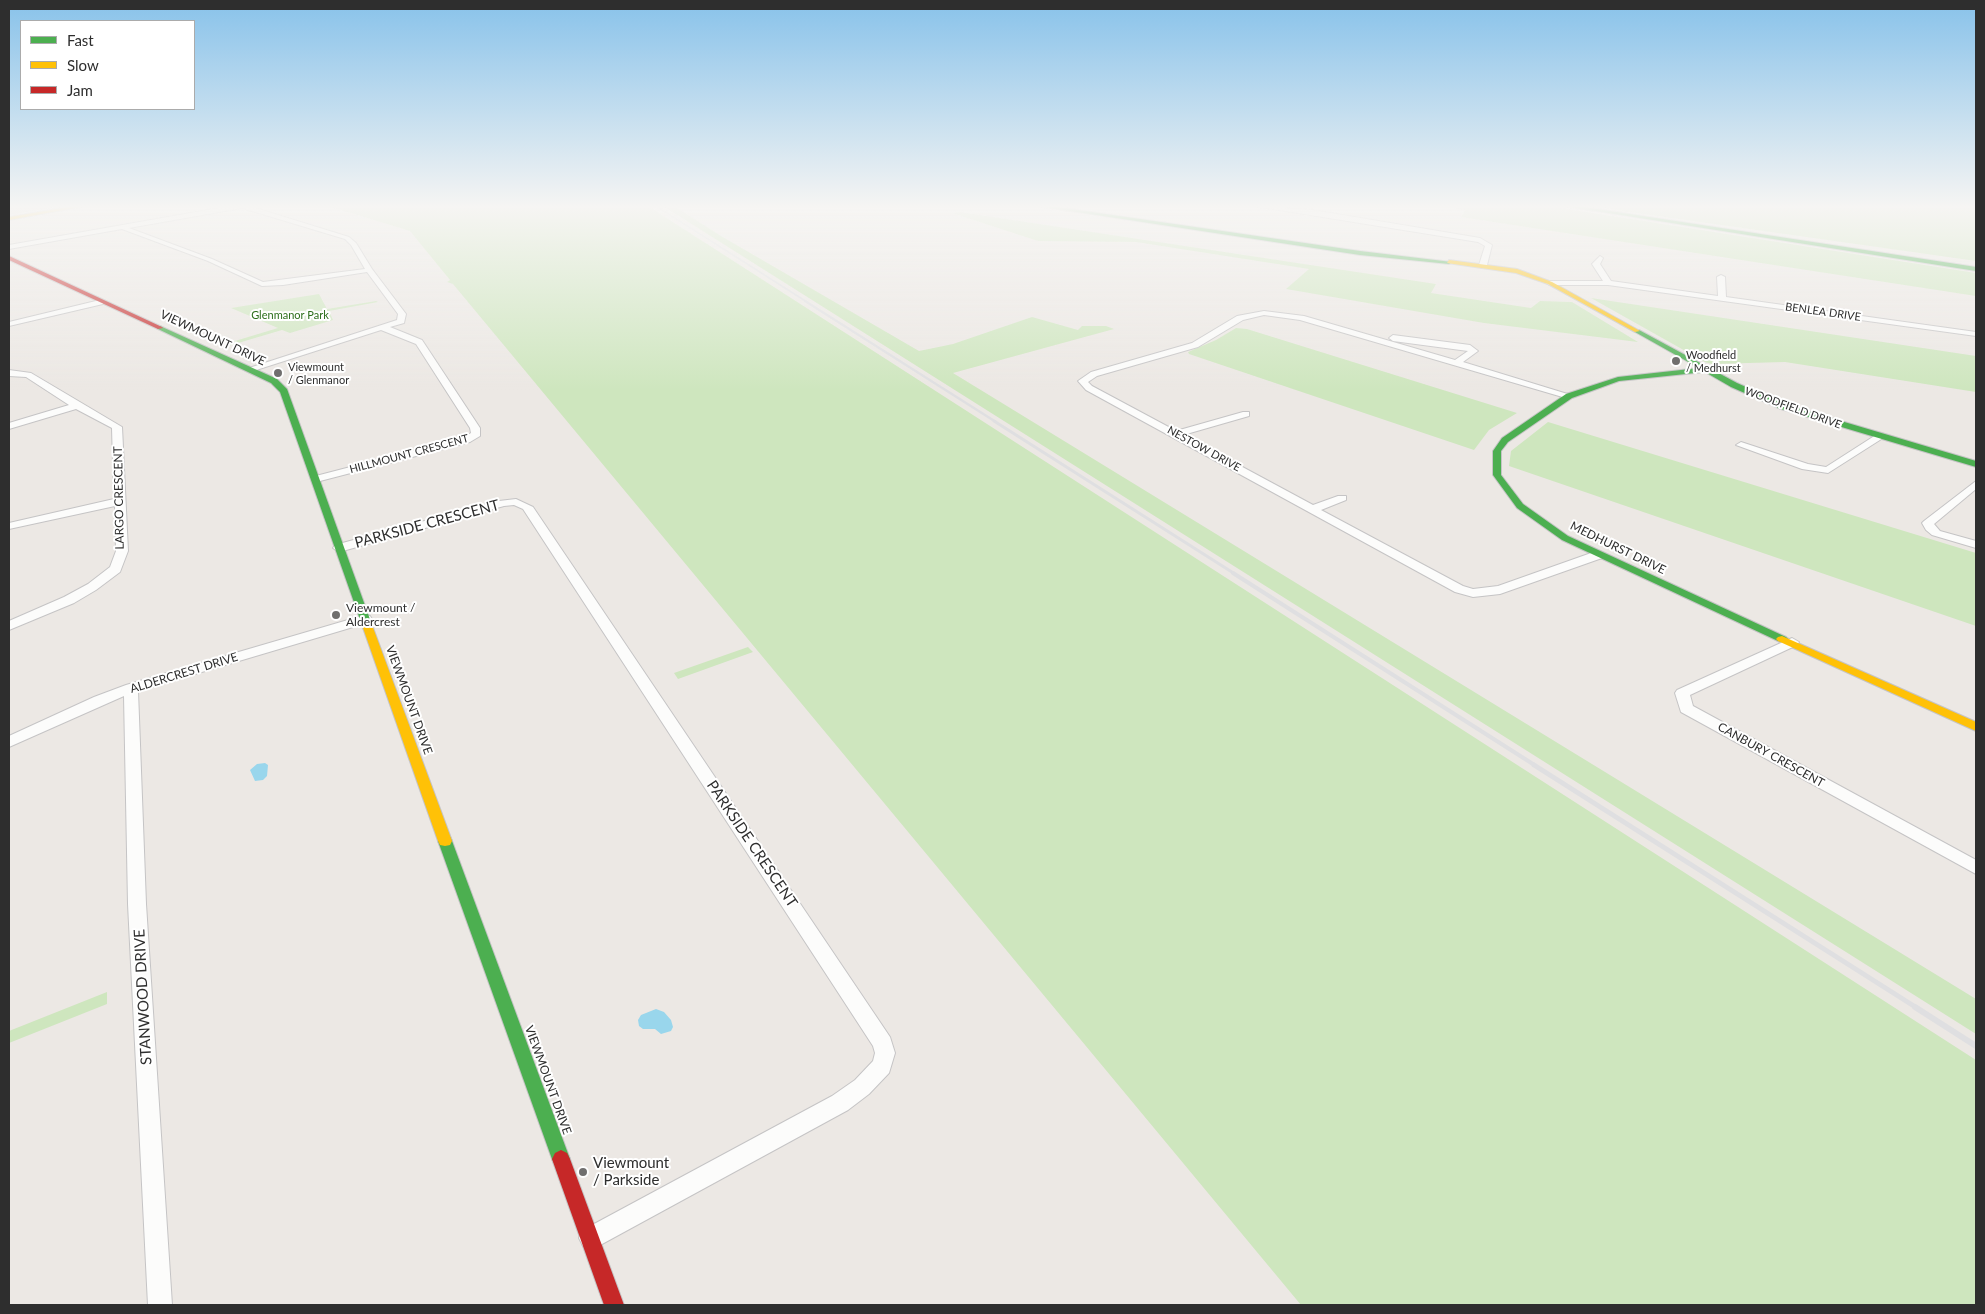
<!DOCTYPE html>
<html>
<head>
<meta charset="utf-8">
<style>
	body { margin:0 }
	#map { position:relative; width:1985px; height:1314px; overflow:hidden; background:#ece8e4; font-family:Lato,sans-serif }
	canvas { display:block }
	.frame { position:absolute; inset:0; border:10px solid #2e2e2e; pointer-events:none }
	.legend { position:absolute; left:20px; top:20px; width:175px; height:90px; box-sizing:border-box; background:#fff; border:1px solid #ababab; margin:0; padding:6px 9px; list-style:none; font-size:15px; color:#2e2e2e }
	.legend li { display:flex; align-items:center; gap:10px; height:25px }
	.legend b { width:25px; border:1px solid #ababab }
</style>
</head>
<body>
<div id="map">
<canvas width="1985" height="1314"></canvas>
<div class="frame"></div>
<ul class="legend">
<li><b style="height:6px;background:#4caf50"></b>Fast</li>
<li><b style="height:6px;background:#ffc107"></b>Slow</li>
<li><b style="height:6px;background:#c62828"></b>Jam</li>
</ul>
</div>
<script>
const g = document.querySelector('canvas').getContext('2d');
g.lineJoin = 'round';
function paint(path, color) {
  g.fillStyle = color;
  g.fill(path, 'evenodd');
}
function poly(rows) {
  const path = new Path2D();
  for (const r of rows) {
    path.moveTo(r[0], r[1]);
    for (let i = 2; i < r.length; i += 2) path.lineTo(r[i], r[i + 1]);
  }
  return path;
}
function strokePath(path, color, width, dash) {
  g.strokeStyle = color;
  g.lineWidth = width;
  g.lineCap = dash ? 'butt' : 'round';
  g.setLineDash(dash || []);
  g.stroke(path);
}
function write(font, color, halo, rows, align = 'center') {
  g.font = font + ' Lato,sans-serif';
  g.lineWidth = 4;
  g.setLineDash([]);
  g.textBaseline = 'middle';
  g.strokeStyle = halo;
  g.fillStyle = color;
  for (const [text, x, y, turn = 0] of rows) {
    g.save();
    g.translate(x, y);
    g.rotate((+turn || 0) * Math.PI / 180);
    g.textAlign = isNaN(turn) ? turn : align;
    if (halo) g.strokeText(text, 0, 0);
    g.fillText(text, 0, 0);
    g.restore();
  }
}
paint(poly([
	[9,206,61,206,9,215]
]), '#e6e0d3');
paint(poly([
	[328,206,648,206,1976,1060,1976,1305,1301,1305,453,284,447,282,450,280,410,231],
	[663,206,674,206,721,236,919,351,953,344,1032,317,1078,330,1082,326,1106,326,1114,329,953,373,1976,999,1976,1034],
	[1443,206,1548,206,1976,273,1976,296,1461,217,1465,210],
	[1598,206,1976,206,1976,261,1622,211],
	[960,212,1436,284,1431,293,1531,308,1540,301,1572,302,1638,342,1484,323,1286,289,1309,269,1136,242,1038,241,952,213],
	[319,294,327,309,376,301,378,302,329,311,333,320,290,333,282,330,228,346,225,344,278,328,231,308],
	[1591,298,1976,356,1976,392,1785,362,1712,364,1705,362],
	[1236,328,1247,329,1517,413,1489,430,1474,450,1189,354,1188,352,1216,340],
	[1548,422,1976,553,1976,626,1509,466,1511,451],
	[748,647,753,652,678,679,674,673],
	[107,992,107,1004,9,1043,9,1031]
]), '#cee6be');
paint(poly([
	[265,763,268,765,267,776,263,780,255,781,250,770,257,764],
	[656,1009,664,1012,671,1020,673,1027,671,1031,661,1034,655,1029,643,1029,639,1026,638,1020,641,1015]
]), '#99d6ec');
const street = poly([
	[230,206,249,206,349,237,356,243,372,269,406,314,404,323,390,327,422,340,480,428,480,436,470,442,320,481,316,482,311,479,312,477,462,438,471,433,470,428,416,344,381,330,253,371,246,369,397,320,398,314,367,272,283,285,262,286,208,261,122,229,9,249,9,245,230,206],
	[242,208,345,239,351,245,365,269,263,282,212,259,129,228,242,208],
	[1254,206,1313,210,1480,238,1492,245,1487,265,1483,267,1479,265,1485,246,1478,242,1254,206],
	[1600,256,1603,258,1600,264,1611,281,1718,296,1717,277,1721,275,1725,277,1726,297,1976,332,1976,336,1608,285,1550,285,1546,283,1550,281,1603,281,1592,264,1600,256],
	[100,300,103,300,103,304,9,326,9,322,100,300],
	[1264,311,1304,316,1455,360,1468,351,1393,341,1389,338,1393,335,1470,345,1478,351,1463,362,1574,396,1566,398,1300,320,1264,315,1243,320,1198,347,1097,376,1088,382,1092,386,1176,431,1243,412,1249,412,1249,416,1183,435,1313,505,1338,496,1346,496,1346,500,1321,510,1463,586,1473,589,1498,586,1594,552,1602,552,1604,555,1602,558,1500,594,1473,597,1455,592,1086,390,1078,381,1091,372,1192,343,1237,316,1264,311],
	[9,370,31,373,122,427,128,551,120,572,96,590,74,603,9,630,9,621,64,597,88,584,110,567,116,551,115,506,9,529,9,523,114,499,112,428,76,409,9,429,9,423,69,405,26,377,9,376,9,370],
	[1879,433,1883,434,1883,438,1828,473,1802,469,1736,445,1741,442,1808,464,1826,467,1879,433],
	[1976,481,1976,489,1934,524,1940,531,1976,541,1976,548,1932,535,1926,530,1922,523,1924,521,1976,481],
	[516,499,533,507,890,1037,895,1053,889,1073,869,1094,848,1110,591,1250,583,1246,579,1238,583,1230,832,1096,855,1080,873,1061,875,1053,873,1046,523,509,514,505,504,506,339,552,333,548,335,545,499,501,516,499],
	[365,615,370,616,372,619,370,622,138,691,146,904,172,1305,148,1305,128,904,124,696,9,747,9,736,94,697,126,685,365,615],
	[1792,638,1799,642,1797,645,1690,695,1693,706,1976,860,1976,874,1681,712,1675,693,1677,690,1792,638]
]);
const fast = poly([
	[1037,206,1051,206,1360,251,1452,262,1449,264,1360,255,1037,206],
	[1564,206,1578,206,1976,267,1976,271,1564,206],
	[160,326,277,379,287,389,372,625,371,627,367,628,362,625,280,392,271,383,158,329,157,328,160,326],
	[1635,330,1639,330,1737,383,1787,405,1976,461,1976,467,1781,409,1731,387,1705,372,1619,381,1572,398,1508,442,1501,451,1501,475,1523,504,1568,536,1786,637,1788,639,1782,642,1778,641,1562,540,1517,508,1493,475,1493,451,1502,438,1566,394,1618,377,1699,368,1635,332,1635,330],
	[445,836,450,837,452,841,570,1159,567,1165,561,1168,555,1165,552,1159,438,841,440,837,445,836]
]);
const slow = poly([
	[73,206,85,206,9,220,9,217,73,206],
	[1449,260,1517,269,1552,282,1640,331,1635,332,1548,284,1516,273,1447,263,1449,260],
	[367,622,372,625,452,841,450,845,445,846,440,845,438,841,362,625,367,622],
	[1782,636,1976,722,1976,731,1778,641,1776,639,1778,637,1782,636]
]);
const jam = poly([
	[9,256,162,327,163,328,158,329,9,260,9,256],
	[561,1150,567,1153,570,1159,624,1305,604,1305,552,1159,555,1153,561,1150]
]);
strokePath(street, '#c5c4c5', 2);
strokePath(fast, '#c5c4c5', 2);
strokePath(slow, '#c5c4c5', 2);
strokePath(jam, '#c5c4c5', 2);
paint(street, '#fcfcfb');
paint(fast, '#4caf50');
paint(slow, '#ffc107');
paint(jam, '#c62828');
strokePath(poly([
	[656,206,807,302]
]), '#dfdfe1', 2);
strokePath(poly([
	[805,301,996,422]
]), '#dfdfe1', 2.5);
strokePath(poly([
	[994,421,1235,574]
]), '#dfdfe1', 3);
strokePath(poly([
	[1233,573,1536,766]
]), '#dfdfe1', 4);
strokePath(poly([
	[1534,765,1917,1008]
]), '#dfdfe1', 5);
strokePath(poly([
	[1915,1007,1976,1046]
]), '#dfdfe1', 6);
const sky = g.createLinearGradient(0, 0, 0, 390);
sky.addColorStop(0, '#88c2ea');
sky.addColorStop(0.53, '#f6f5f3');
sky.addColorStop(1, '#f6f5f300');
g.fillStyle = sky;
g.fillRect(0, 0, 1985, 390);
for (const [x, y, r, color] of [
	[1676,361,5,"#706f6e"],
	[278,373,5,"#706f6e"],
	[336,615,5,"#706f6e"],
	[583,1172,5,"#706f6e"]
]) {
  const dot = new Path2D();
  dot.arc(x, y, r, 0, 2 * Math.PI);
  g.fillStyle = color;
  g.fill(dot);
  strokePath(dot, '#fff', 2);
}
write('11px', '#2e2e2e', '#fff', [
	["BENLEA DRIVE",1823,312,8],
	["WOODFIELD DRIVE",1793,408,20],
	["NESTOW DRIVE",1204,449,29],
	["HILLMOUNT CRESCENT",409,454,-15]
]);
write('11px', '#2c6e1b', '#fff', [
	["Glenmanor Park",290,315]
]);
write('11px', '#2e2e2e', '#fff', [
	["Woodfield",1686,355],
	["/ Medhurst",1686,368],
	["Viewmount",288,367],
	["/ Glenmanor",288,380]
], 'left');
write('12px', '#2e2e2e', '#fff', [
	["VIEWMOUNT DRIVE",213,338,25],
	["LARGO CRESCENT",119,498,-91],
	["MEDHURST DRIVE",1618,548,26],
	["ALDERCREST DRIVE",184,673,-17],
	["VIEWMOUNT DRIVE",409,700,70],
	["CANBURY CRESCENT",1771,755,29],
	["VIEWMOUNT DRIVE",548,1080,70]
]);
write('12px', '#2e2e2e', '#fff', [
	["Viewmount /",346,608],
	["Aldercrest",346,622]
], 'left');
write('15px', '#2e2e2e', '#fff', [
	["PARKSIDE CRESCENT",427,524,-15],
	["PARKSIDE CRESCENT",752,844,56],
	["STANWOOD DRIVE",143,997,-93]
]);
write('15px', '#2e2e2e', '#fff', [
	["Viewmount",593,1163],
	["/ Parkside",593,1180]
], 'left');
</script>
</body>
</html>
